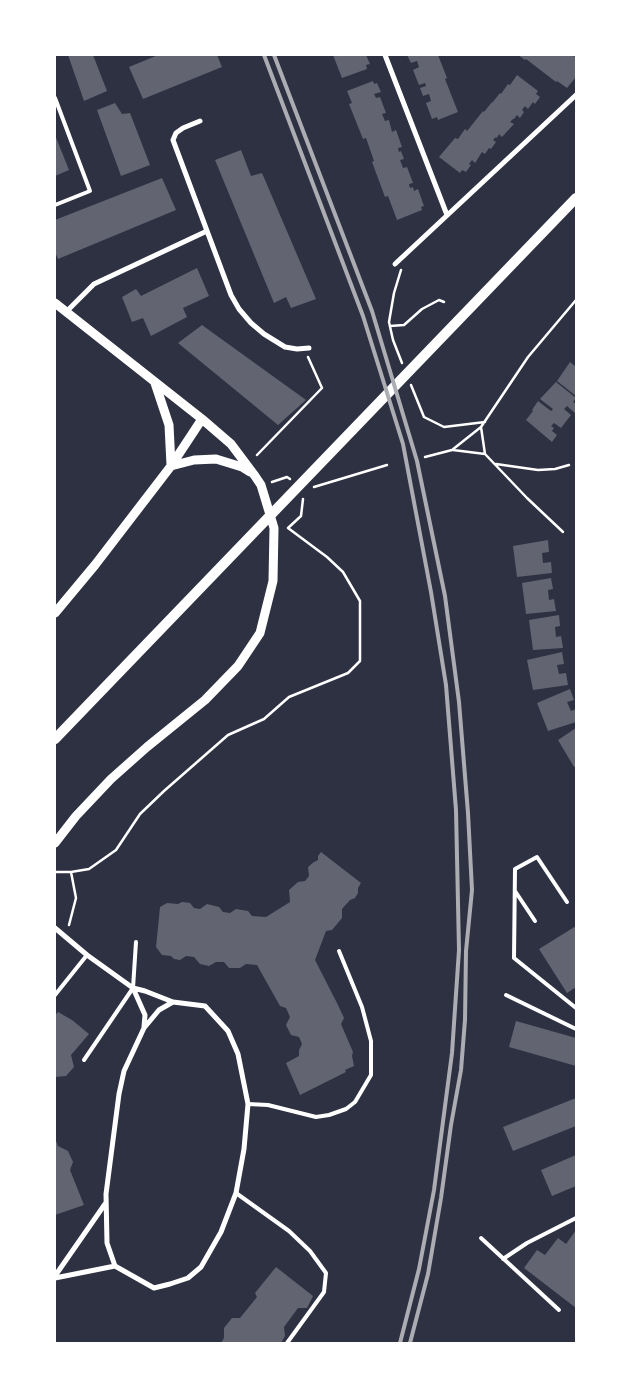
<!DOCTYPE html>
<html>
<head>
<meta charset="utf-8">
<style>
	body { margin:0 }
	#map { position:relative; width:631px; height:1398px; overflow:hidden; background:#2d3142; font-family:Inter,sans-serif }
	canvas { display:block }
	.frame { position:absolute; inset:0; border:56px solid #fff; pointer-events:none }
</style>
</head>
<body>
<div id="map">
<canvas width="631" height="1398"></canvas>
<div class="frame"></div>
</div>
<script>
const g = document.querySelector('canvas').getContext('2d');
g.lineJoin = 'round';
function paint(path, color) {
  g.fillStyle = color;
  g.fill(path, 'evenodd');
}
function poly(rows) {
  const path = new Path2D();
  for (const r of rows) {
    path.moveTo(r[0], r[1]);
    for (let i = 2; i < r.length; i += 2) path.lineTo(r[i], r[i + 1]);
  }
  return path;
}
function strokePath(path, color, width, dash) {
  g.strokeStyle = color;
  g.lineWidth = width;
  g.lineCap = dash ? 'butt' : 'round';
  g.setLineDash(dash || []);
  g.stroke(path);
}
paint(poly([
	[68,55,93,55,107,91,84,101],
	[158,55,217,55,222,67,143,99,129,67],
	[333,55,366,55,370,64,366,65,367,69,342,78],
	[407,55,438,55,447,78,445,79,458,112,438,120,437,117,432,119,426,103,431,101,429,94,423,96,420,88,426,86,425,83,419,85,413,70,419,67,417,61,411,63],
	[518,55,572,55,575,57,576,56,576,77,567,88,557,81,556,82,526,59,525,60],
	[517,75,538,91,536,94,540,97,535,104,533,102,528,109,525,106,522,110,524,112,520,118,517,115,514,119,513,119,510,122,514,124,502,137,499,134,497,138,496,137,493,140,496,142,491,149,489,148,485,154,482,152,475,163,472,160,469,164,471,165,466,172,462,170,460,173,439,157,455,138,458,139,465,129,467,131,483,111,484,112,492,102,492,103,500,93,501,94,508,84,510,85],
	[373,81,374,84,377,83,381,92,374,94,376,98,380,97,386,113,382,114,385,121,389,120,392,132,396,130,402,147,398,148,399,152,401,151,404,159,400,160,403,168,407,167,413,183,409,184,410,188,413,187,414,191,418,189,424,206,421,207,422,210,397,220,388,196,385,197,372,162,374,161,366,138,363,139,349,104,352,103,347,91],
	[115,103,122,114,130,113,150,165,121,176,97,110],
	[55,135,69,170,55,176],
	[241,150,251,176,262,173,316,299,291,308,286,297,274,303,215,160],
	[162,178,176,210,58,259,55,252,55,220],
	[197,268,209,296,183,308,187,317,151,336,143,318,132,322,122,297,136,289,141,296],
	[202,325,306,400,278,425,178,343],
	[570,362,576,367,576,396,557,381],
	[556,382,576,398,573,402,576,404,576,414,567,406,564,409,571,415,561,428,554,423,551,426,554,428,552,431,557,435,552,442,526,420,533,411,532,410,538,401,551,411,553,409,540,399],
	[548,540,549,552,542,553,543,563,551,562,552,573,517,577,513,546],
	[551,578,553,589,548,590,549,600,554,599,556,611,526,614,522,583],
	[559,615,560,626,555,627,556,637,561,636,563,648,533,650,529,620],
	[562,652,564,664,557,665,559,674,566,673,568,685,533,690,527,660],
	[570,689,574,700,567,702,571,711,576,709,576,722,548,731,537,703],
	[576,728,576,766,574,767,558,740],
	[321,852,361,883,358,888,358,893,355,898,350,900,342,909,342,918,332,930,326,931,315,960,337,1003,344,1018,341,1024,353,1052,352,1056,354,1066,345,1070,346,1072,300,1095,286,1063,299,1056,299,1050,302,1044,299,1037,291,1035,286,1025,290,1017,286,1008,280,1006,257,965,246,964,240,968,229,968,224,962,216,962,209,966,200,964,194,957,186,956,180,960,174,959,171,956,162,955,156,947,160,907,167,903,178,904,182,902,190,903,194,908,200,909,207,904,219,907,223,912,230,913,236,909,248,911,252,916,266,917,290,902,289,890,298,882,305,881,309,876,308,867,314,862,318,860,318,856],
	[576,926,576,987,567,993,539,949],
	[58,1012,72,1020,89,1034,71,1055,74,1067,66,1076,55,1077,55,1015],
	[516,1021,576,1038,576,1066,509,1047],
	[576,1098,576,1126,513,1151,503,1127],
	[55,1138,58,1146,68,1151,73,1162,70,1170,84,1205,55,1215],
	[576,1155,576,1186,552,1196,541,1170],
	[576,1230,576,1308,524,1268,537,1250,545,1255,558,1238,566,1244],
	[276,1267,313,1296,307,1308,298,1308,284,1327,285,1336,281,1343,221,1343,224,1338,224,1328,232,1318,240,1318,257,1297,255,1293]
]), '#626471');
strokePath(poly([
	[401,270,394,293,389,322,393,340,402,363],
	[390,326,404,325,422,309,439,300,444,302],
	[411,385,424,417,444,427,485,422],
	[481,427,485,454,527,498,563,532],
	[453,450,485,454],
	[257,455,322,388,308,357],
	[425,457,452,450,481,427,528,357,576,300],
	[496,464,538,470,555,469,569,465],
	[272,482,287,477,290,479],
	[314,487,387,465],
	[288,528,301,516,303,499],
	[55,872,71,872,89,869,116,850,140,814,164,791,228,735,264,719,289,697,348,673,360,661,360,601,343,572,327,557,288,528],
	[69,925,76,898,71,872]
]), '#fff', 2.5);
strokePath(poly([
	[55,98,90,191,55,205],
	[515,891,535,921],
	[567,902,537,857,515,869,514,958,576,1008],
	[55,995,87,955],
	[506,995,576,1029],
	[84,1060,133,988,136,942],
	[248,1104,268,1105,316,1117,329,1115,346,1109,355,1102,371,1075,371,1041,362,1007,339,951],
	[236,1193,289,1231,310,1251,326,1273,324,1292,287,1343],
	[481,1238,559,1310],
	[503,1259,527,1243,576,1218]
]), '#fff', 4);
strokePath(poly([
	[385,55,447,215],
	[200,121,183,128,176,133,173,140,231,295,239,309,251,323,264,334,285,347,297,349,309,348],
	[395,264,576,95],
	[66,312,94,284,207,231],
	[55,928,87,955,133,988,145,991,173,1002],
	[133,988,145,1015,144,1027],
	[55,1276,105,1204],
	[55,1278,115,1266,154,1288,170,1284,188,1278,201,1267,221,1232,236,1193,244,1149,248,1104,238,1054,228,1031,205,1006,173,1002,159,1010,144,1028,124,1071,119,1094,106,1194,107,1243,115,1266]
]), '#fff', 5);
strokePath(poly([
	[55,303,202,419,231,444,255,476,261,485,274,528,273,581,260,633,238,666,205,700,147,747,111,779,76,816,55,843],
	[155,383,169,425,171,465],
	[171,466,194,460,216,459,242,467,250,472],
	[55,613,95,565,171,466,202,419]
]), '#fff', 9);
strokePath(poly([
	[55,739,576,198]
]), '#fff', 10);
strokePath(poly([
	[264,55,363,316,403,444,431,592,446,685,456,810,459,950,452,1053,434,1190,419,1269,400,1343],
	[274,55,372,311,417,461,445,596,459,702,468,813,472,890,466,951,465,1020,461,1070,451,1125,441,1198,428,1274,410,1343]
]), '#abadb3', 4);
</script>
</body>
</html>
